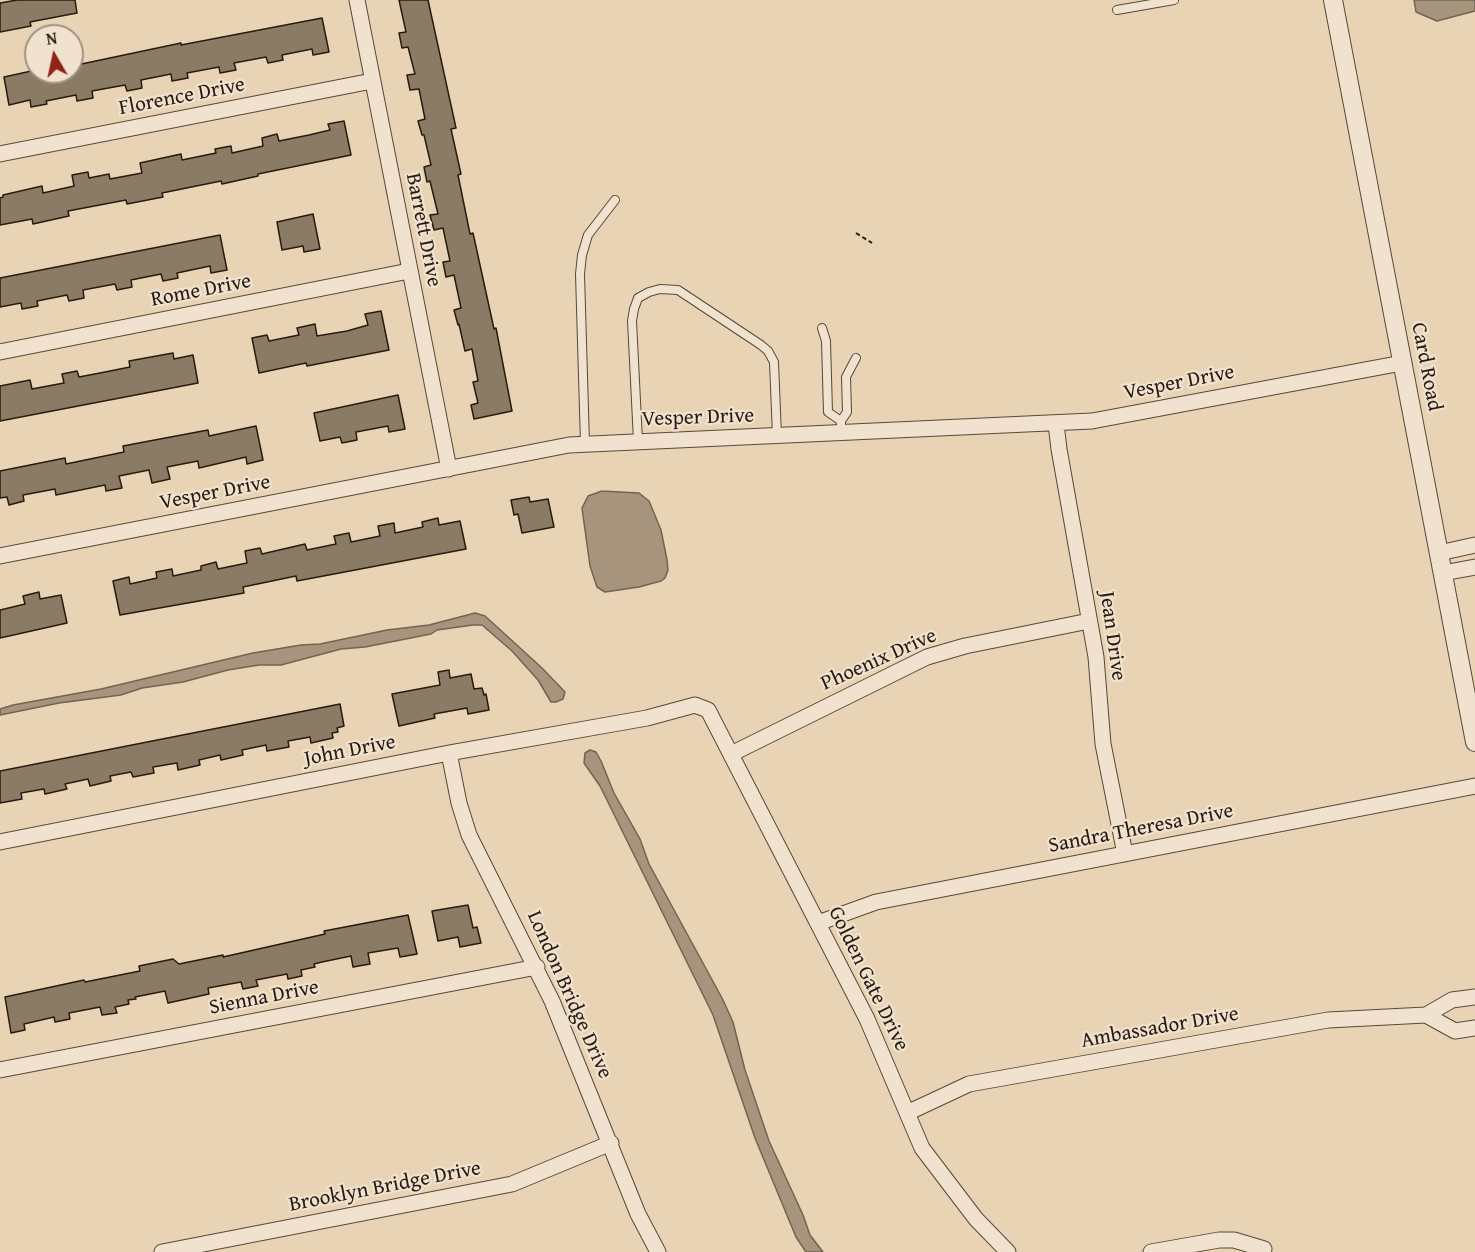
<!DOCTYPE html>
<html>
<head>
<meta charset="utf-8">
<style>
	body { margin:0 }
	#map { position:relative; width:1475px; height:1252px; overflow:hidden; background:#e8d3b4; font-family:"Gentium Book Plus",serif }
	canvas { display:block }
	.north { position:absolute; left:24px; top:24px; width:60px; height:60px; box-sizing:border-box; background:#f0e2ce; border:2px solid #a09282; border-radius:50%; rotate:351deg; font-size:16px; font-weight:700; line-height:24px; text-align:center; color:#271b10 }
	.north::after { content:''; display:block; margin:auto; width:21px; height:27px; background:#8f2418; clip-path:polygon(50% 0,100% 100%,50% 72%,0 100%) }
</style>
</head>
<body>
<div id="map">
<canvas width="1475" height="1252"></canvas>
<div class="north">N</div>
</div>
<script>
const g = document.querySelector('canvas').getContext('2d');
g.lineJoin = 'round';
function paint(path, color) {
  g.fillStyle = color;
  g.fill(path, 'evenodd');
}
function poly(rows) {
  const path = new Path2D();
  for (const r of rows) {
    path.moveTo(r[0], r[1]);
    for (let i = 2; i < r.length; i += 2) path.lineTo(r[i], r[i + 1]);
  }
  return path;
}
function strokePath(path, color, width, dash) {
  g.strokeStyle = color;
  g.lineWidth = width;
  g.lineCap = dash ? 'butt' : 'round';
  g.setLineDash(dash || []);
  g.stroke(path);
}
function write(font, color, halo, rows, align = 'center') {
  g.font = font + ' "Gentium Book Plus",serif';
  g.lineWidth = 4.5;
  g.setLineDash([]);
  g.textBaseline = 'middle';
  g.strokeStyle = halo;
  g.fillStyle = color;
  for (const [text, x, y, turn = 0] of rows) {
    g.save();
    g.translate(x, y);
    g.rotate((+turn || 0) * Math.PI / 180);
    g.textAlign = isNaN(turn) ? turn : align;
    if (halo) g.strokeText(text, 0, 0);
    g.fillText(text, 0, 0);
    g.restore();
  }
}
const water = poly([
	[1414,0,1475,0,1475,11,1437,21,1416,12,1414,0],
	[602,491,639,493,649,501,661,530,667,560,668,570,665,578,661,581,639,587,605,592,597,587,590,566,582,508,588,496,602,491],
	[475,613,485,616,542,668,565,692,563,699,556,702,551,702,538,680,512,651,482,625,473,625,437,630,431,634,365,647,341,649,281,665,259,665,228,670,183,682,142,688,121,695,59,703,0,715,0,709,13,705,101,689,253,653,301,645,320,644,387,630,429,625,475,613],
	[590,750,596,752,601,761,614,793,640,839,649,864,722,998,733,1022,745,1070,769,1141,803,1215,810,1235,823,1252,806,1252,796,1237,755,1138,713,1015,600,786,584,763,585,753,590,750]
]);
paint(water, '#a6947c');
strokePath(water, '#736451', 1.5);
const building = poly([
	[17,0,75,0,77,13,30,22,31,26,0,32,0,3,17,0],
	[399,0,428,0,456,128,451,129,461,174,458,175,470,234,473,233,494,329,496,328,512,411,474,419,471,405,478,403,473,382,478,381,472,349,465,351,459,324,458,325,454,310,461,308,454,275,446,277,443,262,450,261,443,228,434,230,430,215,438,214,430,181,427,182,424,167,431,165,424,135,422,135,418,121,425,119,419,89,410,90,407,75,415,74,408,47,402,48,399,33,406,32,399,0],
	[322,18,329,52,313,55,312,49,282,55,283,60,268,63,266,57,234,63,236,70,220,73,219,67,187,73,188,78,172,81,171,74,141,80,142,88,127,91,125,85,92,91,93,98,77,101,76,95,46,101,47,104,31,107,30,100,9,105,4,77,36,70,36,72,72,72,72,66,181,43,181,45,322,18],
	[344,121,351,155,258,174,258,176,222,184,221,181,162,193,163,197,127,204,126,200,68,211,69,216,33,224,32,219,0,225,0,198,3,197,3,195,42,186,43,193,74,186,72,175,88,172,89,178,109,174,110,179,142,173,140,163,181,154,182,160,216,153,215,149,231,146,232,153,263,146,262,138,277,134,279,141,309,135,330,130,328,124,344,121],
	[313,214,320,249,304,252,303,246,282,250,277,222,313,214],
	[220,235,227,270,211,273,210,266,177,273,178,278,163,281,161,274,131,280,132,287,117,290,115,284,83,290,84,298,69,301,67,295,37,301,38,306,22,309,21,303,0,307,0,278,220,235],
	[381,311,389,350,307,366,306,363,259,373,252,338,267,335,269,341,299,335,297,328,315,324,317,336,347,331,368,325,365,314,381,311],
	[173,353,174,359,193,355,198,383,0,421,0,386,30,380,32,389,64,383,62,374,77,371,79,377,100,373,130,367,129,361,173,353],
	[398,395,405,429,389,432,388,426,356,432,357,440,342,443,340,437,320,441,314,413,398,395],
	[256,426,263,460,247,464,246,457,199,468,198,461,167,467,170,479,152,483,149,470,119,476,122,488,106,491,105,485,56,495,55,489,23,495,24,501,9,505,7,497,0,498,0,471,65,458,66,464,124,452,123,446,160,439,208,430,209,436,256,426],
	[529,497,530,502,548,499,554,527,522,533,518,514,514,515,511,500,529,497],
	[438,518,439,525,460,521,466,549,297,581,296,576,243,587,244,593,120,615,113,581,129,577,130,584,157,578,156,572,172,569,173,576,201,570,201,566,216,562,218,569,247,563,245,551,260,548,262,554,305,544,307,550,336,544,334,536,349,533,351,542,380,536,378,526,394,523,395,533,423,527,422,522,438,518],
	[39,592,40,599,61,595,67,623,0,638,0,610,25,604,23,596,39,592],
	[449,670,450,678,471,674,474,689,482,688,484,695,486,694,489,710,468,714,467,708,434,714,435,718,399,726,392,694,440,685,438,672,449,670],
	[340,704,344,726,337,728,338,732,332,733,333,738,311,743,310,737,288,741,289,747,267,751,266,745,242,750,243,755,221,760,220,755,199,760,200,765,178,770,177,763,153,767,154,773,133,777,131,772,110,776,111,781,90,786,88,779,65,784,67,789,45,794,44,789,21,793,22,799,0,803,0,771,340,704],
	[468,905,473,928,477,927,481,943,460,947,458,937,438,941,432,911,468,905],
	[408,915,417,954,400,957,398,948,368,953,370,964,353,967,351,956,322,962,314,964,315,967,301,970,302,976,288,979,287,974,256,980,258,986,243,989,241,982,208,988,209,994,168,1003,165,991,135,997,136,999,128,1000,129,1004,115,1007,117,1013,102,1015,100,1007,69,1013,70,1019,55,1022,54,1017,24,1024,25,1030,11,1033,5,997,84,980,85,982,140,971,139,966,173,959,179,964,223,955,223,957,325,934,324,931,408,915]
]);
paint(building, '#8b7b65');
strokePath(building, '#271b10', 1.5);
const service = poly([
	[1117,10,1174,0],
	[822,328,826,341,828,412,841,421],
	[841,426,841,421,847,412,846,377,856,358],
	[638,441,632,321,634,309,638,298,649,292,660,289,678,290,761,345,768,351,774,362,777,436],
	[585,444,580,274,582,255,588,235,615,200]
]);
const minor = poly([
	[357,0,449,469],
	[0,154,372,81],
	[0,352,409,271],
	[1056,424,1059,449,1096,657,1103,744,1125,854],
	[1439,553,1475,545],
	[0,556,569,445,1092,421,1402,363],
	[1443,573,1475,567],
	[449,753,459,803,469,835,552,1001,638,1214,658,1252],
	[731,754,927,657,965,646,1089,621],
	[0,842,449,753,647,718,695,705,708,710,867,1019,922,1148,976,1219,1008,1252],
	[818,923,876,902,1475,786],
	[1426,1015,1455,1031,1475,1028],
	[0,1070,537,967],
	[907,1113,969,1084,1328,1020,1426,1015,1452,1000,1475,997],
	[162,1252,512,1184,611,1143],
	[1151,1252,1219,1240,1234,1240,1264,1249]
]);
const tertiary = poly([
	[1333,0,1475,742]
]);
strokePath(service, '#574939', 10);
strokePath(minor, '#574939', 17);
strokePath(tertiary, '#574939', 20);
strokePath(poly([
	[856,233,872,243]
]), '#271b10', 2, [4.5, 3]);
strokePath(service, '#f0e2ce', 8);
strokePath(minor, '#f0e2ce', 15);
strokePath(tertiary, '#f0e2ce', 18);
write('21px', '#271b10', '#f0e2ce', [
	["Florence Drive",182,97,-11],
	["Barrett Drive",423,230,79],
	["Rome Drive",201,291,-11],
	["Card Road",1426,367,79],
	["Vesper Drive",1179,383,-11],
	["Vesper Drive",698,418,-2],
	["Vesper Drive",215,493,-11],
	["Jean Drive",1112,636,82],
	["Phoenix Drive",879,660,-24],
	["John Drive",350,751,-11],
	["Sandra Theresa Drive",1141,829,-11],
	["Golden Gate Drive",868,979,64],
	["London Bridge Drive",569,995,66],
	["Sienna Drive",264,998,-11],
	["Ambassador Drive",1160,1028,-10],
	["Brooklyn Bridge Drive",385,1187,-11]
]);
</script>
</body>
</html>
